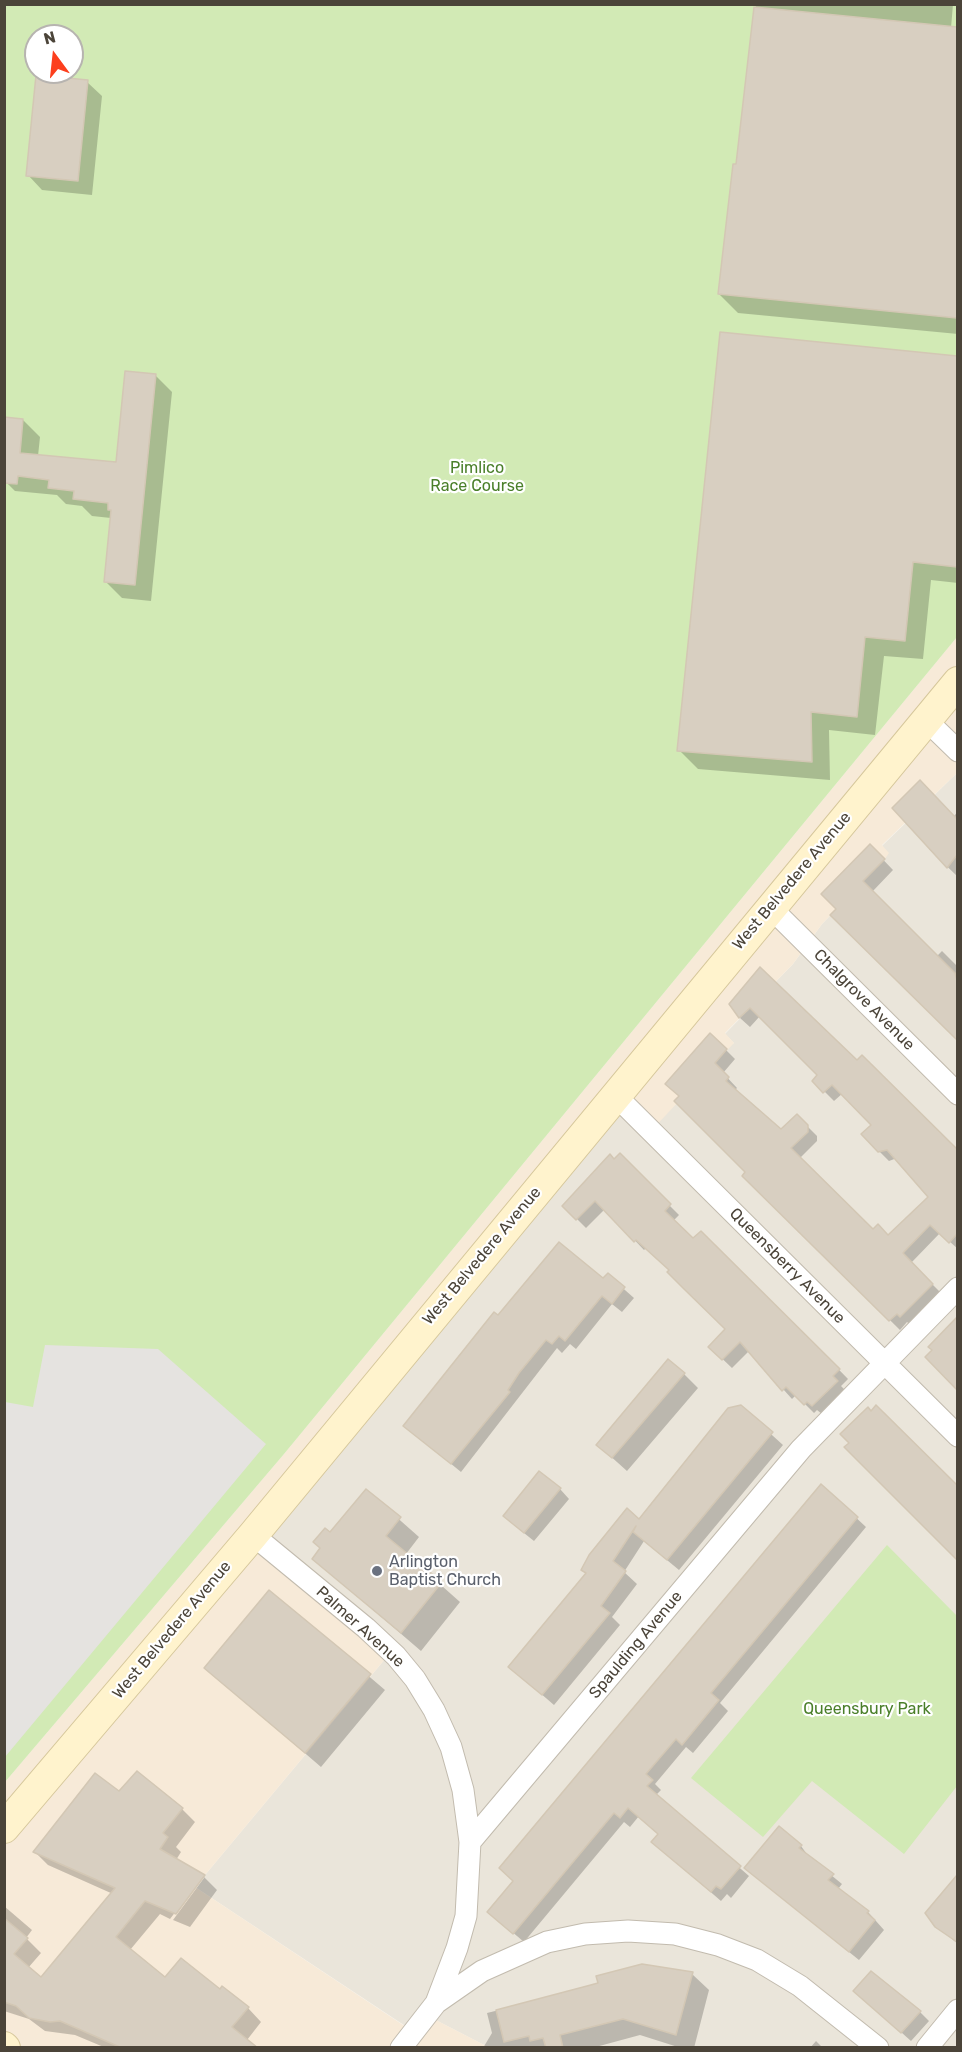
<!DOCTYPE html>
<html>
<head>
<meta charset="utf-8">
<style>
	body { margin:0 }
	#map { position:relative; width:962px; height:2052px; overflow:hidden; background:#f6f3ec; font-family:Rubik,sans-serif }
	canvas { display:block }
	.frame { position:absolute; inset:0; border:6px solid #4b4439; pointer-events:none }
	.north { position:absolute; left:24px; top:24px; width:60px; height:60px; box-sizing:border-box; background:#fff; border:2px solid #b7b4b0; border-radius:50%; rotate:345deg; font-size:16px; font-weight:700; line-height:24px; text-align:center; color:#4b4439 }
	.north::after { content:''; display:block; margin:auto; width:21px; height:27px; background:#fc3f1d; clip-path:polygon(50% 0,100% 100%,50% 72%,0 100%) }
</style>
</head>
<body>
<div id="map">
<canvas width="962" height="2052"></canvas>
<div class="frame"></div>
<div class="north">N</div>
</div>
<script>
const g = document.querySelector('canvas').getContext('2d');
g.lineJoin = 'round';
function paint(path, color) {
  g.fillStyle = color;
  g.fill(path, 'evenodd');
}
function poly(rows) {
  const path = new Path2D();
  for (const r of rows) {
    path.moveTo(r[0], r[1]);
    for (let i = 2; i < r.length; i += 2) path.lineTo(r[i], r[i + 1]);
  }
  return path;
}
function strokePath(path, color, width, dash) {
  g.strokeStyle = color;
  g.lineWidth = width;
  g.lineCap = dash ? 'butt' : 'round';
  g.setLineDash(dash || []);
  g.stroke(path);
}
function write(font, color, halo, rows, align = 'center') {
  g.font = font + ' Rubik,sans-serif';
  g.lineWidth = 4.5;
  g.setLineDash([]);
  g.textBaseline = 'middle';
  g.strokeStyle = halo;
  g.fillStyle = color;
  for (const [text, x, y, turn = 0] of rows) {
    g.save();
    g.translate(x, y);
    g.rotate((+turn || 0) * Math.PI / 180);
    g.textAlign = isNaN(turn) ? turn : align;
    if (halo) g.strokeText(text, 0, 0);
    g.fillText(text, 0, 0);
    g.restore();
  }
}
paint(poly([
	[957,773,957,2047,488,2047,426,2015,413,2031,195,1887,390,1653,250,1537,614,1099,734,1043,725,1034,793,964,822,924,885,859,882,846]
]), '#eae5da');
paint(poly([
	[957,637,957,773,882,845,889,853,885,859,822,924,793,964,725,1033,734,1043,649,1133,614,1099,251,1537,390,1653,195,1887,412,2031,426,2015,488,2047,5,2048,5,1782,284,1454]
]), '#f7ead8');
paint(poly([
	[4,5,958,5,957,637,284,1454,5,1782],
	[36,36,72,36,72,72,36,72],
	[887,1545,957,1616,957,1786,904,1854,812,1781,763,1837,691,1778]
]), '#d2eab5');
paint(poly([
	[45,1345,158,1349,266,1444,5,1757,5,1402,33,1407]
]), '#e5e3e0');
paint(poly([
	[756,4,953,4,951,28,958,28,958,334,738,313,719,294,738,166],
	[87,82,102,96,92,195,42,190,28,175],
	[721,333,958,358,958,583,931,580,923,659,884,656,875,735,829,730,830,780,698,769,679,750],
	[155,375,172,392,151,601,122,598,105,581,111,518,92,516,82,506,66,504,57,495,15,491,4,480,23,420,40,437,38,456,117,463],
	[958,811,958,876,957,876,929,849],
	[870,846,893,870,872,892,937,956,942,951,958,967,958,1039,832,915,839,909],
	[760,969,857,1062,862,1057,958,1151,958,1249,940,1233,911,1263,942,1294,911,1325,907,1322,900,1330,744,1176,747,1172,676,1101,726,1050,735,1059,723,1073,737,1088,735,1090,781,1131,797,1116,817,1136,817,1141,799,1159,873,1231,888,1237,930,1197,897,1158,889,1161,879,1151,873,1125,843,1093,834,1101,814,1081,819,1075,760,1016,750,1027,740,1018,731,1004],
	[620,1156,679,1215,673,1221,802,1332,848,1379,841,1386,846,1391,822,1414,817,1410,814,1413,796,1395,792,1399,749,1351,732,1368,710,1347,727,1329,671,1270,646,1248,644,1250,605,1209,586,1228,564,1206],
	[608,1275,634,1298,622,1312,612,1304,576,1349,570,1344,562,1353,557,1348,461,1472,405,1426],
	[953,1323,958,1327,958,1388,927,1357],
	[684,1374,698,1388,627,1471,598,1445],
	[741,1407,783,1445,679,1570,644,1541,624,1572,637,1584,612,1617,620,1625,554,1705,510,1667],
	[876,1407,958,1488,958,1558,846,1447],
	[822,1486,866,1527,720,1703,728,1711,693,1753,686,1747,655,1784,661,1790,656,1795,749,1876,731,1898,727,1894,721,1901,663,1851,659,1835,639,1816,630,1827,624,1822,524,1942,489,1912],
	[560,1489,569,1499,534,1541,514,1525],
	[367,1491,419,1537,406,1554,460,1602,421,1651,314,1559],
	[270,1592,385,1690,321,1767,206,1668],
	[120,1793,182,1809,195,1822,176,1847,181,1852,176,1860,204,1877,217,1890,190,1927,173,1920,204,1878,201,1878,170,1919,160,1914,130,1950,165,1979,220,1991,248,2008,261,2022,247,2040,256,2048,106,2048,75,2035,45,2031,29,2019,4,2011,4,1906,32,1930,26,1938,41,1953,28,1968,41,1979,113,1894,48,1865,35,1852],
	[801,1846,809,1857,842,1884,838,1889,868,1912,884,1930,859,1960,756,1877],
	[958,1877,958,1944,936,1926,927,1913],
	[692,1974,709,1990,694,2048,681,2048,640,2035,592,2048,483,2048,492,2033,487,2013,588,1988],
	[855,1991,920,2012,929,2021,911,2041],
	[816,2041,823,2048,810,2048]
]), '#0003');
const building = poly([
	[754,7,957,27,957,318,718,294,733,164,736,164,754,7],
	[36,75,88,80,78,181,26,176,36,75],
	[720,332,957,356,957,567,913,562,905,641,865,637,857,717,811,712,812,762,677,751,720,332],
	[125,371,156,374,135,585,104,582,111,510,108,510,108,503,73,499,74,491,48,488,49,480,18,476,17,484,4,483,4,417,23,419,20,453,116,462,125,371],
	[920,780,957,819,957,855,947,868,892,808,920,780],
	[870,844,885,859,863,881,955,973,957,980,957,1040,830,915,836,909,821,894,870,844],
	[760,967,857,1060,862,1055,957,1149,957,1234,949,1243,930,1225,903,1253,933,1284,900,1317,897,1314,889,1321,742,1176,745,1172,674,1101,679,1096,665,1084,710,1033,727,1049,715,1063,729,1077,726,1081,781,1129,797,1114,808,1125,808,1132,791,1148,873,1229,878,1224,888,1235,928,1197,887,1150,878,1152,861,1134,871,1125,832,1085,823,1093,812,1081,817,1075,750,1008,739,1018,729,1004,760,967],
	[620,1153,671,1204,665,1211,693,1238,701,1231,840,1369,833,1376,838,1381,812,1406,807,1402,804,1405,786,1387,782,1391,740,1342,722,1360,708,1347,725,1329,684,1289,667,1272,669,1270,636,1240,634,1242,595,1201,576,1220,562,1206,610,1154,614,1159,620,1153],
	[559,1242,603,1278,608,1273,625,1287,612,1304,602,1296,565,1341,559,1336,552,1344,546,1340,519,1373,508,1390,510,1392,451,1464,403,1426,494,1312,498,1315,559,1242],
	[957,1317,957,1390,925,1357,932,1350,928,1347,957,1317],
	[668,1359,685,1373,612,1458,596,1445,668,1359],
	[741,1405,773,1432,667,1560,633,1532,636,1526,613,1561,626,1571,601,1606,610,1613,542,1695,508,1667,586,1573,581,1570,589,1555,627,1508,639,1519,728,1408,741,1405],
	[876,1405,957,1485,957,1560,844,1447,849,1443,840,1434,868,1407,871,1411,876,1405],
	[539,1471,561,1488,524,1533,503,1516,539,1471],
	[821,1484,858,1517,711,1693,719,1700,682,1745,676,1739,646,1774,653,1780,647,1786,741,1866,721,1889,716,1886,711,1892,651,1842,658,1834,628,1808,620,1818,614,1813,513,1934,487,1912,513,1881,499,1868,821,1484],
	[366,1489,401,1517,386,1536,442,1582,401,1633,312,1559,320,1548,313,1542,325,1528,330,1532,366,1489],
	[269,1590,371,1674,305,1753,204,1668,269,1590],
	[137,1771,183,1808,163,1833,168,1837,160,1849,205,1875,176,1914,145,1901,116,1937,165,1977,181,1958,220,1989,222,1986,249,2007,232,2027,258,2048,122,2048,60,2021,50,2022,29,2018,16,2006,4,2002,4,1918,28,1938,14,1954,41,1977,115,1888,33,1852,95,1773,119,1791,137,1771],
	[779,1826,802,1845,799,1848,834,1874,828,1880,869,1911,867,1913,875,1920,849,1952,744,1868,779,1826],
	[957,1875,957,1942,935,1927,925,1913,957,1875],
	[642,1964,693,1972,676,2035,623,2019,560,2035,563,2048,546,2048,543,2038,530,2041,529,2036,504,2042,496,2010,587,1986,598,1983,596,1976,642,1964],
	[871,1971,921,2011,901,2033,853,1991,871,1971]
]);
paint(building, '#d8cfc1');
strokePath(building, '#d3c7b4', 1.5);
const minor = poly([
	[926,720,958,751],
	[770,907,958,1094],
	[615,1095,958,1436],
	[253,1535,366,1628,396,1656,415,1679,434,1710,451,1747,463,1790,470,1842],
	[436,2003,482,1971,547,1942,585,1934,628,1931,675,1934,718,1945,757,1960,800,1986,878,2048],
	[401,2048,436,2003,457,1948,466,1916,470,1842,801,1449,958,1288],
	[927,2048,958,2010]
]);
const secondary = poly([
	[4,1828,253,1535,958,682],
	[4,2047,5,2048]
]);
strokePath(minor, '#c2bbae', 23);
strokePath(secondary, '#d6c79b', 32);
strokePath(minor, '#fff', 21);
strokePath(secondary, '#fff3cd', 30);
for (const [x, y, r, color] of [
	[377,1571,6,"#6b7280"]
]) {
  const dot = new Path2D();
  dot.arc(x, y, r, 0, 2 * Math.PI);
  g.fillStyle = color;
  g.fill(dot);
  strokePath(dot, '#fff', 2);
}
write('16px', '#4a7f2a', '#fff', [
	["Pimlico",477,468],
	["Race Course",477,486],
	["Queensbury Park",867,1709]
]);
write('16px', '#4b4439', '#fff', [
	["West Belvedere Avenue",792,881,-50],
	["Chalgrove Avenue",864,1000,45],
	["West Belvedere Avenue",482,1256,-50],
	["Queensberry Avenue",787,1266,45],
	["Palmer Avenue",360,1627,42],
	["West Belvedere Avenue",172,1630,-50],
	["Spaulding Avenue",636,1645,-50]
]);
write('16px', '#5b616d', '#fff', [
	["Arlington",389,1562],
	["Baptist Church",389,1580]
], 'left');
</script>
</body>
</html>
